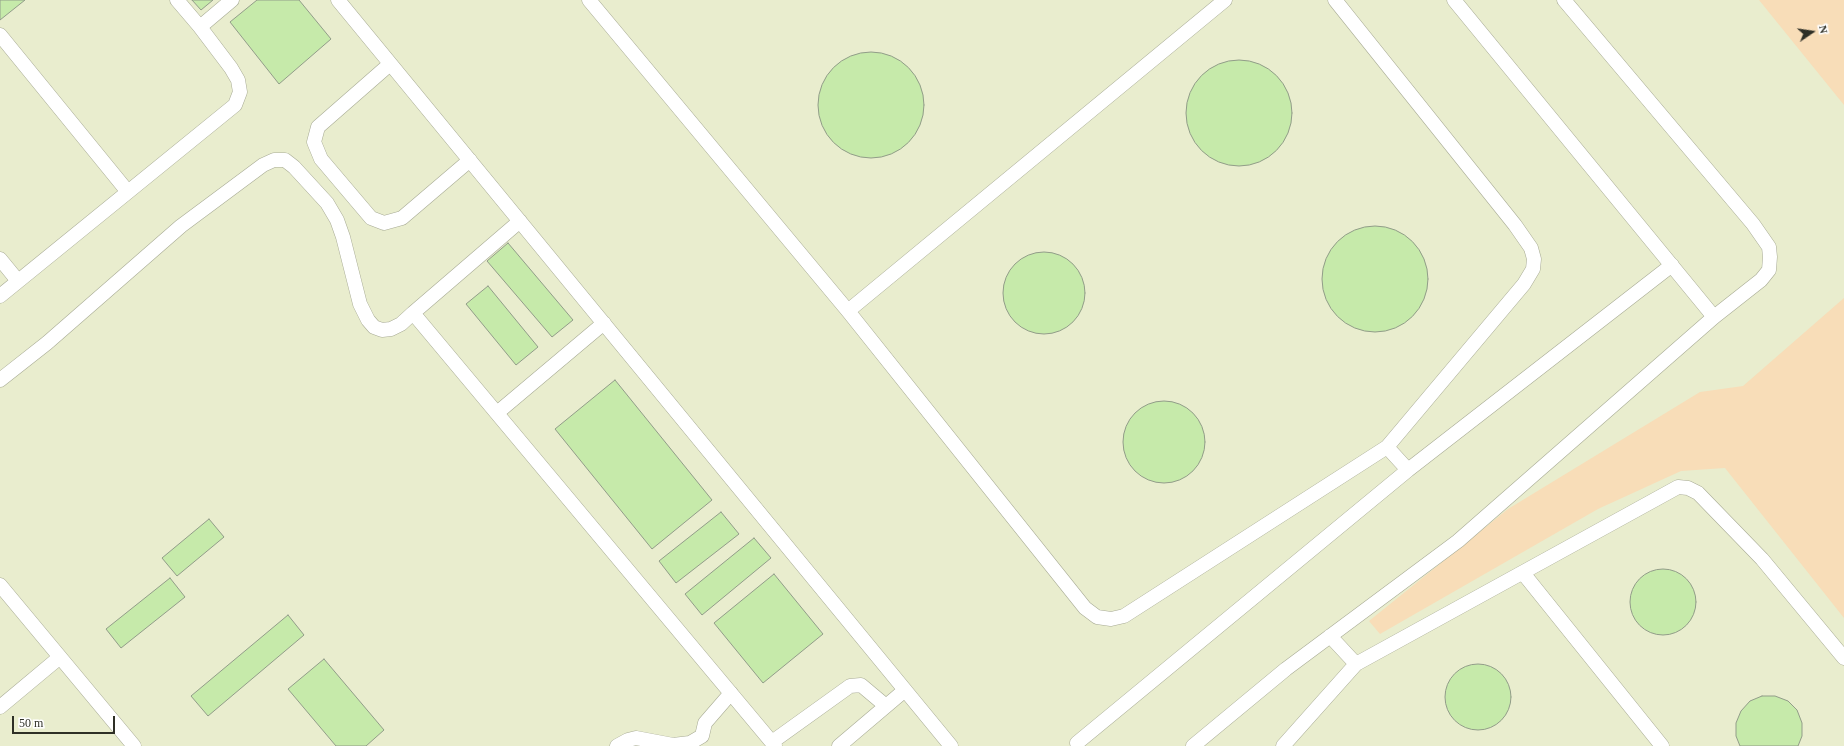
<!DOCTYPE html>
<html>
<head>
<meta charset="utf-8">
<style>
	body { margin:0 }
	#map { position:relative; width:1844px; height:746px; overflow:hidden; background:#f3f6df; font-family:Georgia,serif }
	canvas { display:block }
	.north { position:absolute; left:1792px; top:12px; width:40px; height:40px; -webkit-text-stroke:3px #fff; paint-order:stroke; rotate:77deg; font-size:11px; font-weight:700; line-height:16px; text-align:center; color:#2e2f26 }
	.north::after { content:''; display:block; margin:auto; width:14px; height:18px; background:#2e2f26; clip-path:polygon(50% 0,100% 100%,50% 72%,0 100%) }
	.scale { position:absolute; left:12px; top:716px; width:103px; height:18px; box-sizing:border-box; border:2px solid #2e2f26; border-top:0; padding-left:5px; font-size:12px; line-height:14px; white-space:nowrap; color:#2e2f26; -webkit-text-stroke:3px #fff; paint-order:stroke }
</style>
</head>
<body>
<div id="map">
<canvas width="1844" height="746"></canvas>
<div class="north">N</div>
<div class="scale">50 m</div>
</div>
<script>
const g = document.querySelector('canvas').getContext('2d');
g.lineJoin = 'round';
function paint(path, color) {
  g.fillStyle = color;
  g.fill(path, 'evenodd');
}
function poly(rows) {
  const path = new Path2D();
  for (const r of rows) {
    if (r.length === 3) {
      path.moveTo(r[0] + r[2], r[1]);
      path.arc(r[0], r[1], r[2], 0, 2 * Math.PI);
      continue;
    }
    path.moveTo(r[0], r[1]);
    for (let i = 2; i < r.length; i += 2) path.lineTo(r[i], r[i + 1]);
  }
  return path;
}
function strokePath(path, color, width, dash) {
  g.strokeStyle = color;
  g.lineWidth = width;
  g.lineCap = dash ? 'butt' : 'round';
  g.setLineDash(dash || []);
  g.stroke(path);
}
paint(poly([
	[0,0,1844,0,1844,746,0,746]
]), '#e9edce');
paint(poly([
	[1759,0,1844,0,1844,105],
	[1844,298,1844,618,1725,468,1681,471,1598,509,1380,634,1369,621,1508,509,1700,392,1743,386]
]), '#f8ddb8');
const building = poly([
	[0,0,25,0,0,20,0,0],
	[192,0,213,0,201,10,192,0],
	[257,0,299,0,331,39,279,84,230,22,257,0],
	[871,105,53],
	[1239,113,53],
	[1375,279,53],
	[508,243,573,320,552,337,487,261,508,243],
	[1044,293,41],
	[488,286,538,347,516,365,466,304,488,286],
	[615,380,712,500,652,549,555,429,615,380],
	[1164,442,41],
	[721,512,739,534,676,583,659,561,721,512],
	[209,519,224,537,177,576,162,558,209,519],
	[754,538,771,558,702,615,685,594,754,538],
	[1663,602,33],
	[774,574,823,634,763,683,714,623,774,574],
	[170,578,185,597,121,648,106,629,170,578],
	[288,615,304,635,208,716,191,696,288,615],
	[324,659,384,730,366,746,336,746,288,689,324,659],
	[1478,697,33],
	[1762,696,1775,696,1788,701,1797,710,1802,723,1802,736,1798,746,1740,746,1736,736,1736,723,1741,711,1750,701,1762,696]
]);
paint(building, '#c6eaaa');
strokePath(building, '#929d89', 1);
const minor = poly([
	[177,0,200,27,232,0],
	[338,0,951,746],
	[589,0,848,311,1085,608,1097,617,1111,619,1124,616,1387,447,1524,284,1533,269,1534,259,1531,248,1515,225,1335,0],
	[1454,0,1714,317],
	[0,35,128,192],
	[390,64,318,127,314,142,321,159,371,218,384,223,402,218,470,160],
	[520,221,413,313,775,746],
	[0,259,18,281],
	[0,296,235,105,240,92,238,80,231,68,200,27],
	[848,311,1225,0],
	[0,380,47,343,181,226,263,165,274,160,285,160,294,167,327,203,337,220,343,237,360,304,368,320,374,327,382,330,391,329,401,324,413,313],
	[497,413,604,323],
	[1387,447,1408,470],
	[1523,573,1662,746],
	[0,585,134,746],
	[1330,636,1356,664],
	[0,707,60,657],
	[772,742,850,686,861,685,886,706],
	[1077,743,1408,470,1672,265],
	[617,746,628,740,636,738,673,745,690,743,702,736,705,723,731,693],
	[839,746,905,690],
	[1193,746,1286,669,1458,541,1714,317,1761,280,1769,270,1770,257,1769,247,1753,224,1564,0],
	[1283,746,1356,664,1678,487,1688,488,1698,493,1762,559,1844,658]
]);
strokePath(minor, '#a8ab95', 15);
strokePath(minor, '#fff', 14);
</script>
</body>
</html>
